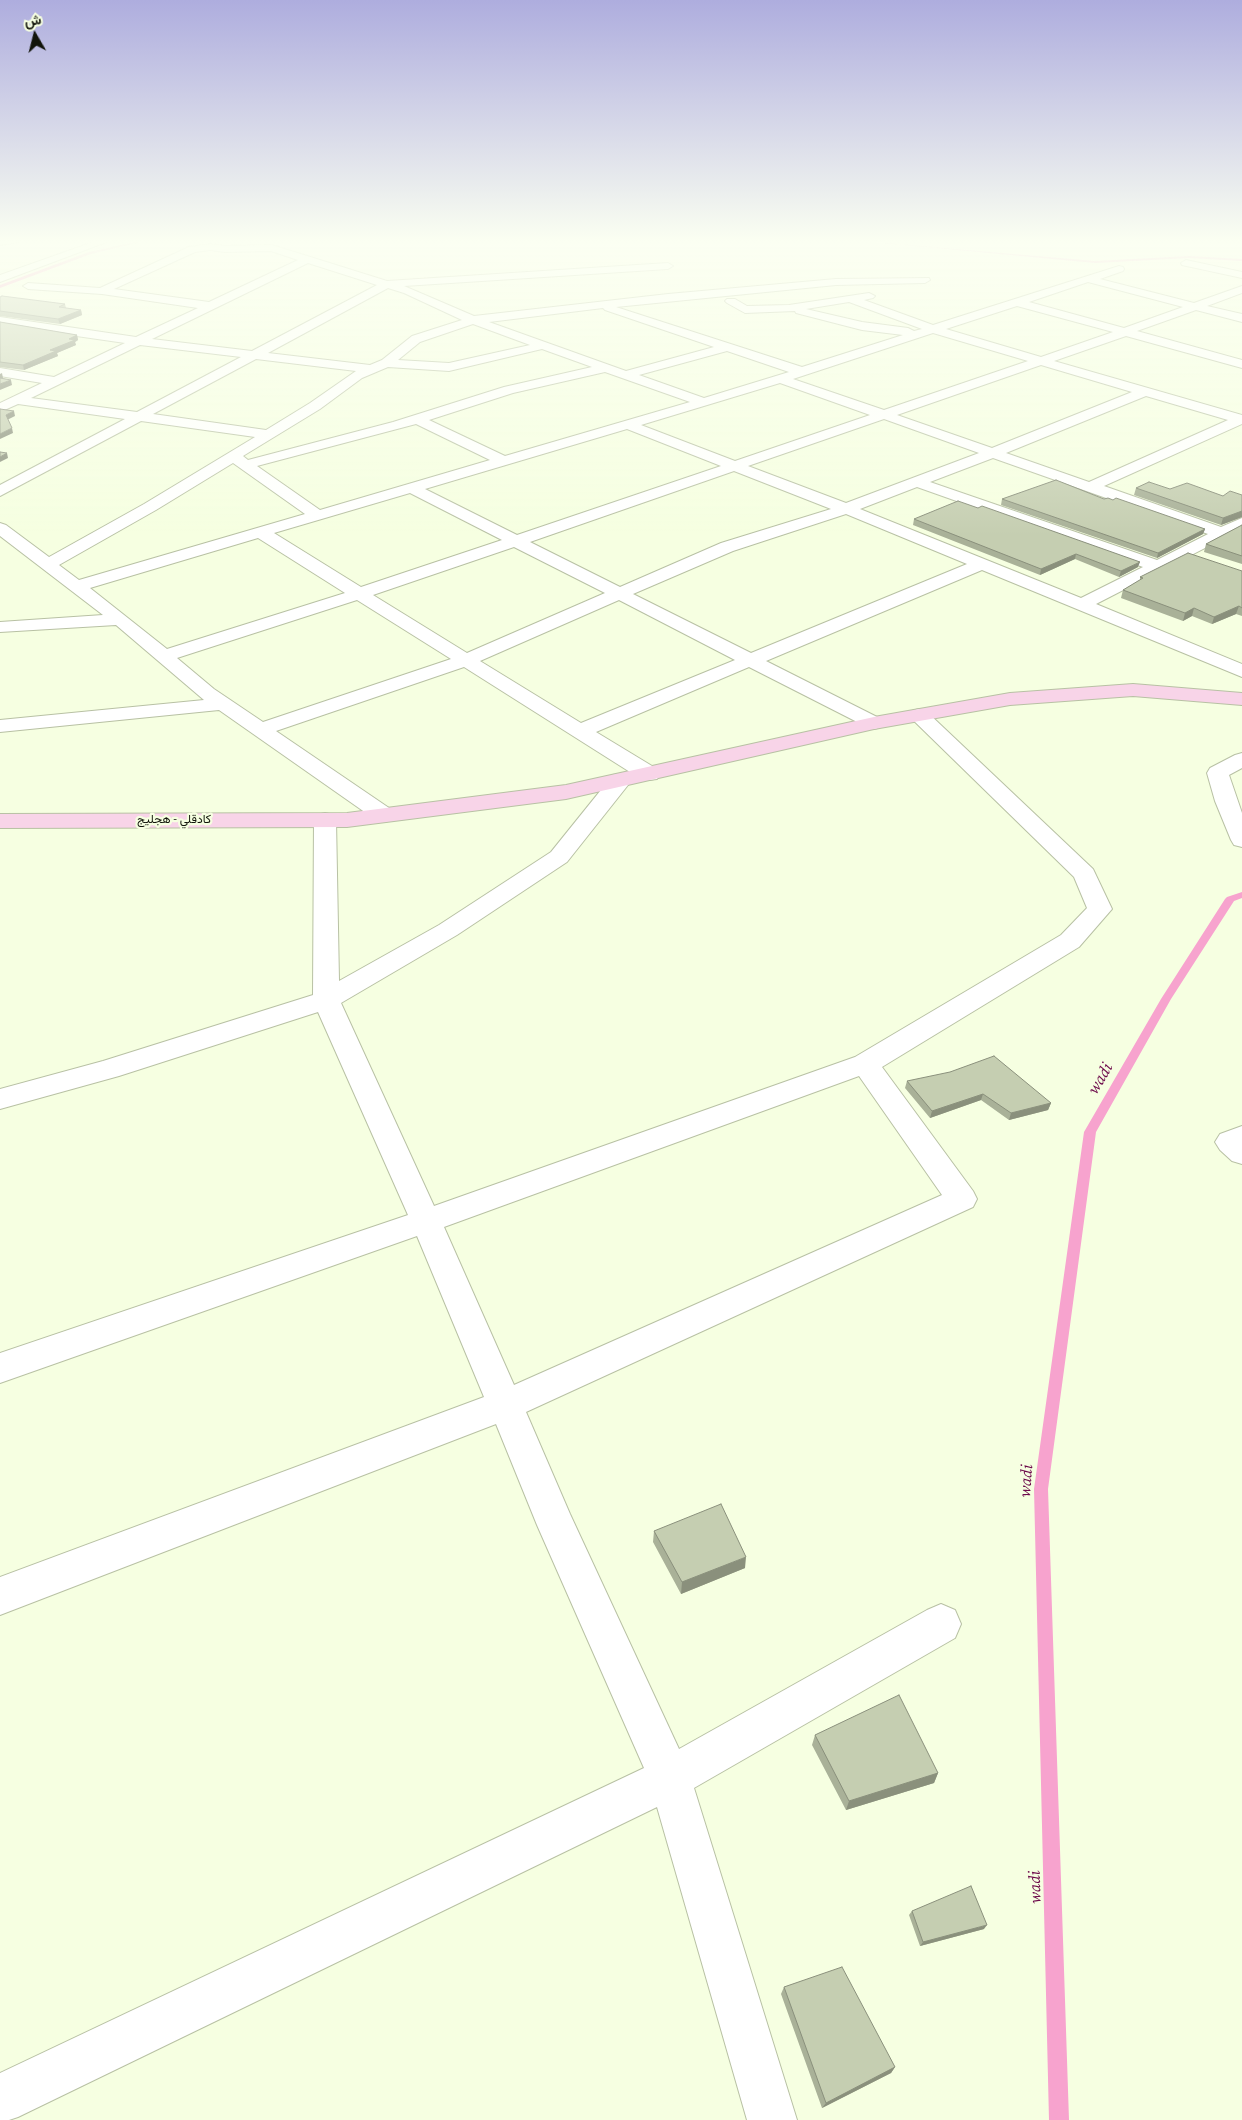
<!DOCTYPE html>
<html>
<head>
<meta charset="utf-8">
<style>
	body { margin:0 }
	#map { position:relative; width:1242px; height:2120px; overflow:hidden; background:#f6ffe1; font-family:"Source Serif 4",Vazirmatn,serif }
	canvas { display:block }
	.north { position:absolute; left:10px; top:10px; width:50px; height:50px; -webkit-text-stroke:4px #f6ffe1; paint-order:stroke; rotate:352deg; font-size:14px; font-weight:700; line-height:20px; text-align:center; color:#12150b }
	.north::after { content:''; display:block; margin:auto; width:18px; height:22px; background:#12150b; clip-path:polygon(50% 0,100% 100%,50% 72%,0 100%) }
</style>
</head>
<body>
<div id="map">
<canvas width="1242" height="2120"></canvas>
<div class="north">ش</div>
</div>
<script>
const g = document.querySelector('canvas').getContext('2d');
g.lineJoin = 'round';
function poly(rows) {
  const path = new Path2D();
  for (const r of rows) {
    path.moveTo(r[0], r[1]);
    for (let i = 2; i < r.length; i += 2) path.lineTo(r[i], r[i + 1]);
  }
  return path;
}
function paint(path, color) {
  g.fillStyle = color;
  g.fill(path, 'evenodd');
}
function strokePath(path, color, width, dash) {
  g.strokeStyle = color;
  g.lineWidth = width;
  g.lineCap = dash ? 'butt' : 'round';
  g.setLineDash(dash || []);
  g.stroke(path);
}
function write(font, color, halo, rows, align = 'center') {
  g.font = font + ' "Source Serif 4",Vazirmatn,serif';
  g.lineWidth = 4.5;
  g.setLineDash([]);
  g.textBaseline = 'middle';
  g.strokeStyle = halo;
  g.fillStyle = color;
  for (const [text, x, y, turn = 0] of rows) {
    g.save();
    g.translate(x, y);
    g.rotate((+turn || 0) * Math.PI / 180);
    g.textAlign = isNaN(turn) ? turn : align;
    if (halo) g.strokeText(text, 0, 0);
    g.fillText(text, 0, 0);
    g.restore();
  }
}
paint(poly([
	[144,240,149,240,91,254,0,288,0,285,89,252,144,240],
	[851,240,1095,261,1189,256,1242,259,1242,261,1189,258,1095,263,851,240],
	[1242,892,1242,898,1234,901,1171,999,1096,1132,1048,1489,1069,2120,1049,2120,1034,1489,1084,1132,1161,999,1225,899,1227,897,1242,892]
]), '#f7a3ce');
const street = poly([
	[0,240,19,240,18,242,0,245,0,240],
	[99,240,112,240,0,282,0,275,99,240],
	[210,244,225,246,272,245,387,281,668,263,673,266,668,269,404,286,474,316,668,294,836,279,929,278,930,280,925,283,836,285,616,307,802,367,903,335,862,330,796,313,795,311,745,313,727,303,725,301,727,299,735,299,747,306,789,305,869,293,875,296,873,298,864,300,933,325,1119,266,1123,267,1124,269,1123,271,1100,279,1194,303,1242,286,1242,293,1207,306,1242,314,1242,322,1196,310,1137,331,1242,360,1242,368,1126,336,1054,361,1242,415,1242,424,1104,486,1221,527,1242,518,1242,529,1096,604,1242,664,1242,677,982,570,766,661,881,719,884,723,881,727,874,729,867,727,749,667,596,732,657,769,660,774,657,779,649,780,641,779,464,667,276,731,392,810,395,815,392,820,384,822,376,820,219,710,0,732,0,720,204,700,116,625,0,632,0,622,103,615,0,536,0,523,6,525,49,557,144,504,255,437,141,421,0,496,0,485,125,419,18,404,0,412,0,403,42,383,0,376,0,368,54,377,125,343,0,325,0,317,136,337,198,308,102,294,28,289,23,286,28,283,100,288,189,247,210,244],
	[210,250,225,252,271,251,298,260,209,302,114,289,195,252,210,250],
	[308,263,377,285,252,351,152,339,308,263],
	[1088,282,1183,307,1124,328,1029,302,1088,282],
	[388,288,404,293,462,320,412,336,382,360,370,365,268,353,388,288],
	[849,302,922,329,914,331,908,328,862,322,806,309,849,302],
	[1017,306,1113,332,1041,357,946,329,1017,306],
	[603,308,605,310,714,347,626,371,489,322,603,308],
	[473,324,530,345,449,363,398,360,420,342,473,324],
	[933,333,1028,361,884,410,793,379,933,333],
	[140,345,241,357,137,412,31,398,140,345],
	[542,349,592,367,504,387,393,422,248,460,243,456,320,409,362,378,388,367,449,371,542,349],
	[727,351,789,372,704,398,639,375,727,351],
	[256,359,356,371,310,403,266,430,153,414,256,359],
	[1041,365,1132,392,992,448,897,415,1041,365],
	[605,372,690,402,505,456,429,420,513,393,605,372],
	[780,383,870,415,735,461,641,425,780,383],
	[1146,396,1228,420,1089,482,1006,453,1146,396],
	[884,419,979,453,846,503,748,466,884,419],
	[416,424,490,460,320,510,257,466,416,424],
	[627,429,721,466,517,535,425,489,627,429],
	[993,458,1208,534,1157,560,930,482,993,458],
	[233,463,305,514,79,580,59,565,156,510,233,463],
	[734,471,831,509,721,543,620,587,530,542,734,471],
	[917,487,1143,567,1081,598,860,509,917,487],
	[410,493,502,540,361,587,274,533,410,493],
	[846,514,967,564,751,653,633,594,733,551,846,514],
	[258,538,345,593,167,649,90,588,258,538],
	[514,547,605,593,467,653,373,595,514,547],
	[357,600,451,659,263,722,214,689,177,658,357,600],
	[619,600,735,660,581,723,480,661,619,600],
	[1186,260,1242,272,1242,278,1182,265,1181,263,1186,260],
	[919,709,926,711,1093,869,1112,909,1079,947,882,1067,973,1191,977,1199,973,1207,526,1412,570,1514,679,1749,927,1610,941,1604,955,1610,961,1624,955,1638,694,1788,797,2120,747,2120,657,1807,18,2117,9,2120,0,2120,0,2073,644,1768,537,1525,496,1424,0,1615,0,1577,484,1397,417,1236,0,1383,0,1353,408,1215,318,1012,119,1076,0,1109,0,1089,103,1061,313,995,314,820,317,815,325,813,333,815,336,820,339,981,439,925,551,852,613,775,621,774,629,775,632,780,567,862,457,935,341,1003,434,1206,855,1057,1061,935,1087,908,1074,877,912,719,909,715,912,711,919,709],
	[859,1076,942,1195,514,1385,444,1227,859,1076],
	[1242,753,1242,768,1229,775,1242,813,1242,847,1234,845,1231,840,1215,801,1207,773,1210,768,1235,755,1242,753],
	[1242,1126,1242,1164,1232,1161,1220,1150,1215,1142,1220,1134,1242,1126]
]);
const secondary = poly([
	[1133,684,1242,693,1242,705,1133,696,1010,705,874,729,566,799,347,827,0,828,0,814,347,813,566,785,874,717,1010,693,1133,684]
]);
strokePath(street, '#b8c1a4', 2);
strokePath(secondary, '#b8c1a4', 2);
paint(street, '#fff');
paint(secondary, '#f8d4e8');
paint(poly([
	[0,297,65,304,66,308,81,310,82,315,60,324,0,316],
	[0,322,77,335,78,340,75,342,76,345,57,353,58,356,24,370,0,367],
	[1136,488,1170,489,1223,496,1242,495,1242,517,1221,525,1134,495],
	[1002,499,1104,499,1205,529,1203,534,1157,558,1001,505],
	[914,519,1138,567,1119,577,1075,559,1040,575,913,525],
	[1242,525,1242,564,1204,552,1206,544],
	[1242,571,1242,616,1236,614,1212,624,1192,616,1183,621,1121,598,1123,590,1140,580,1140,577],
	[907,1081,1051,1103,1048,1110,1009,1120,981,1100,930,1118,905,1088],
	[654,1531,745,1568,681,1594,653,1542],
	[815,1735,938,1773,934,1783,846,1810,812,1745],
	[912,1911,984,1929,920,1946,909,1915],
	[784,1987,895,2067,891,2073,822,2108,781,1994]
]), '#a9b198');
paint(poly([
	[81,310,82,315,60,324,58,319],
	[77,335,78,340,75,342,76,345,57,353,58,356,24,370,23,365,50,350,69,339],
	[2,373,3,378,0,380,0,374],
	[11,380,12,385,0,390,0,384],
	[14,411,15,416,7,420,6,415],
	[12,428,13,433,0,439,0,434],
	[7,453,8,458,0,462,0,457],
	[1242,511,1242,517,1221,525,1223,518],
	[1205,529,1203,534,1157,558,1158,553],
	[1076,554,1075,559,1040,575,1041,569],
	[1140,562,1138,567,1119,577,1121,571],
	[1239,606,1236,614,1212,624,1214,617],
	[1194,608,1192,616,1183,621,1185,613],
	[983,1094,981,1100,930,1118,932,1111],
	[1051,1103,1048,1110,1009,1120,1011,1113],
	[746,1557,745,1568,681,1594,682,1582],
	[938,1773,934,1783,846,1810,849,1801],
	[987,1925,984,1929,920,1946,923,1942],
	[895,2067,891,2073,822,2108,826,2103]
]), '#8a907c');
const building = poly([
	[2,296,65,304,59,307,81,310,58,319,0,311,0,297,2,296],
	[0,322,77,335,69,339,75,340,50,350,56,351,23,365,0,362,0,322],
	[0,378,11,380,0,384,0,378],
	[0,409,14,411,6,415,12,428,0,434,0,409],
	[0,452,7,453,0,457,0,452],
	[1056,480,1104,499,1108,498,1113,500,1116,498,1205,529,1158,553,1002,499,1056,480],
	[1149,482,1170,489,1187,483,1223,496,1230,491,1242,495,1242,511,1223,518,1136,488,1149,482],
	[958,501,978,508,982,506,1140,562,1121,571,1076,554,1041,569,914,519,958,501],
	[1242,525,1242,556,1206,544,1242,525],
	[1188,553,1242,571,1242,608,1239,606,1214,617,1194,608,1185,613,1123,590,1143,578,1140,577,1188,553],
	[994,1056,1051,1103,1011,1113,983,1094,932,1111,907,1081,950,1072,994,1056],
	[721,1504,746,1557,682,1582,654,1531,721,1504],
	[899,1695,938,1773,849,1801,815,1735,899,1695],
	[971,1886,987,1925,923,1942,912,1911,971,1886],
	[842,1967,895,2067,826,2103,784,1987,842,1967]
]);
paint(building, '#c5ceb1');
strokePath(building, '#8a907c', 1);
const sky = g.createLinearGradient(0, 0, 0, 536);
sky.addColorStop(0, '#aeadde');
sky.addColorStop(0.45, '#fbfff2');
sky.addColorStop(1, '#fbfff200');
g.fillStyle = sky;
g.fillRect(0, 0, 1242, 536);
write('12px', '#12150b', '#f6ffe1', [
	["كادقلي - هجليج",174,820]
]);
write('italic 16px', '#6c094a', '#f6ffe1', [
	["wadi",1101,1079,-60],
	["wadi",1027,1481,-86],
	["wadi",1036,1887,-92]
]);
</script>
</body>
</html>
